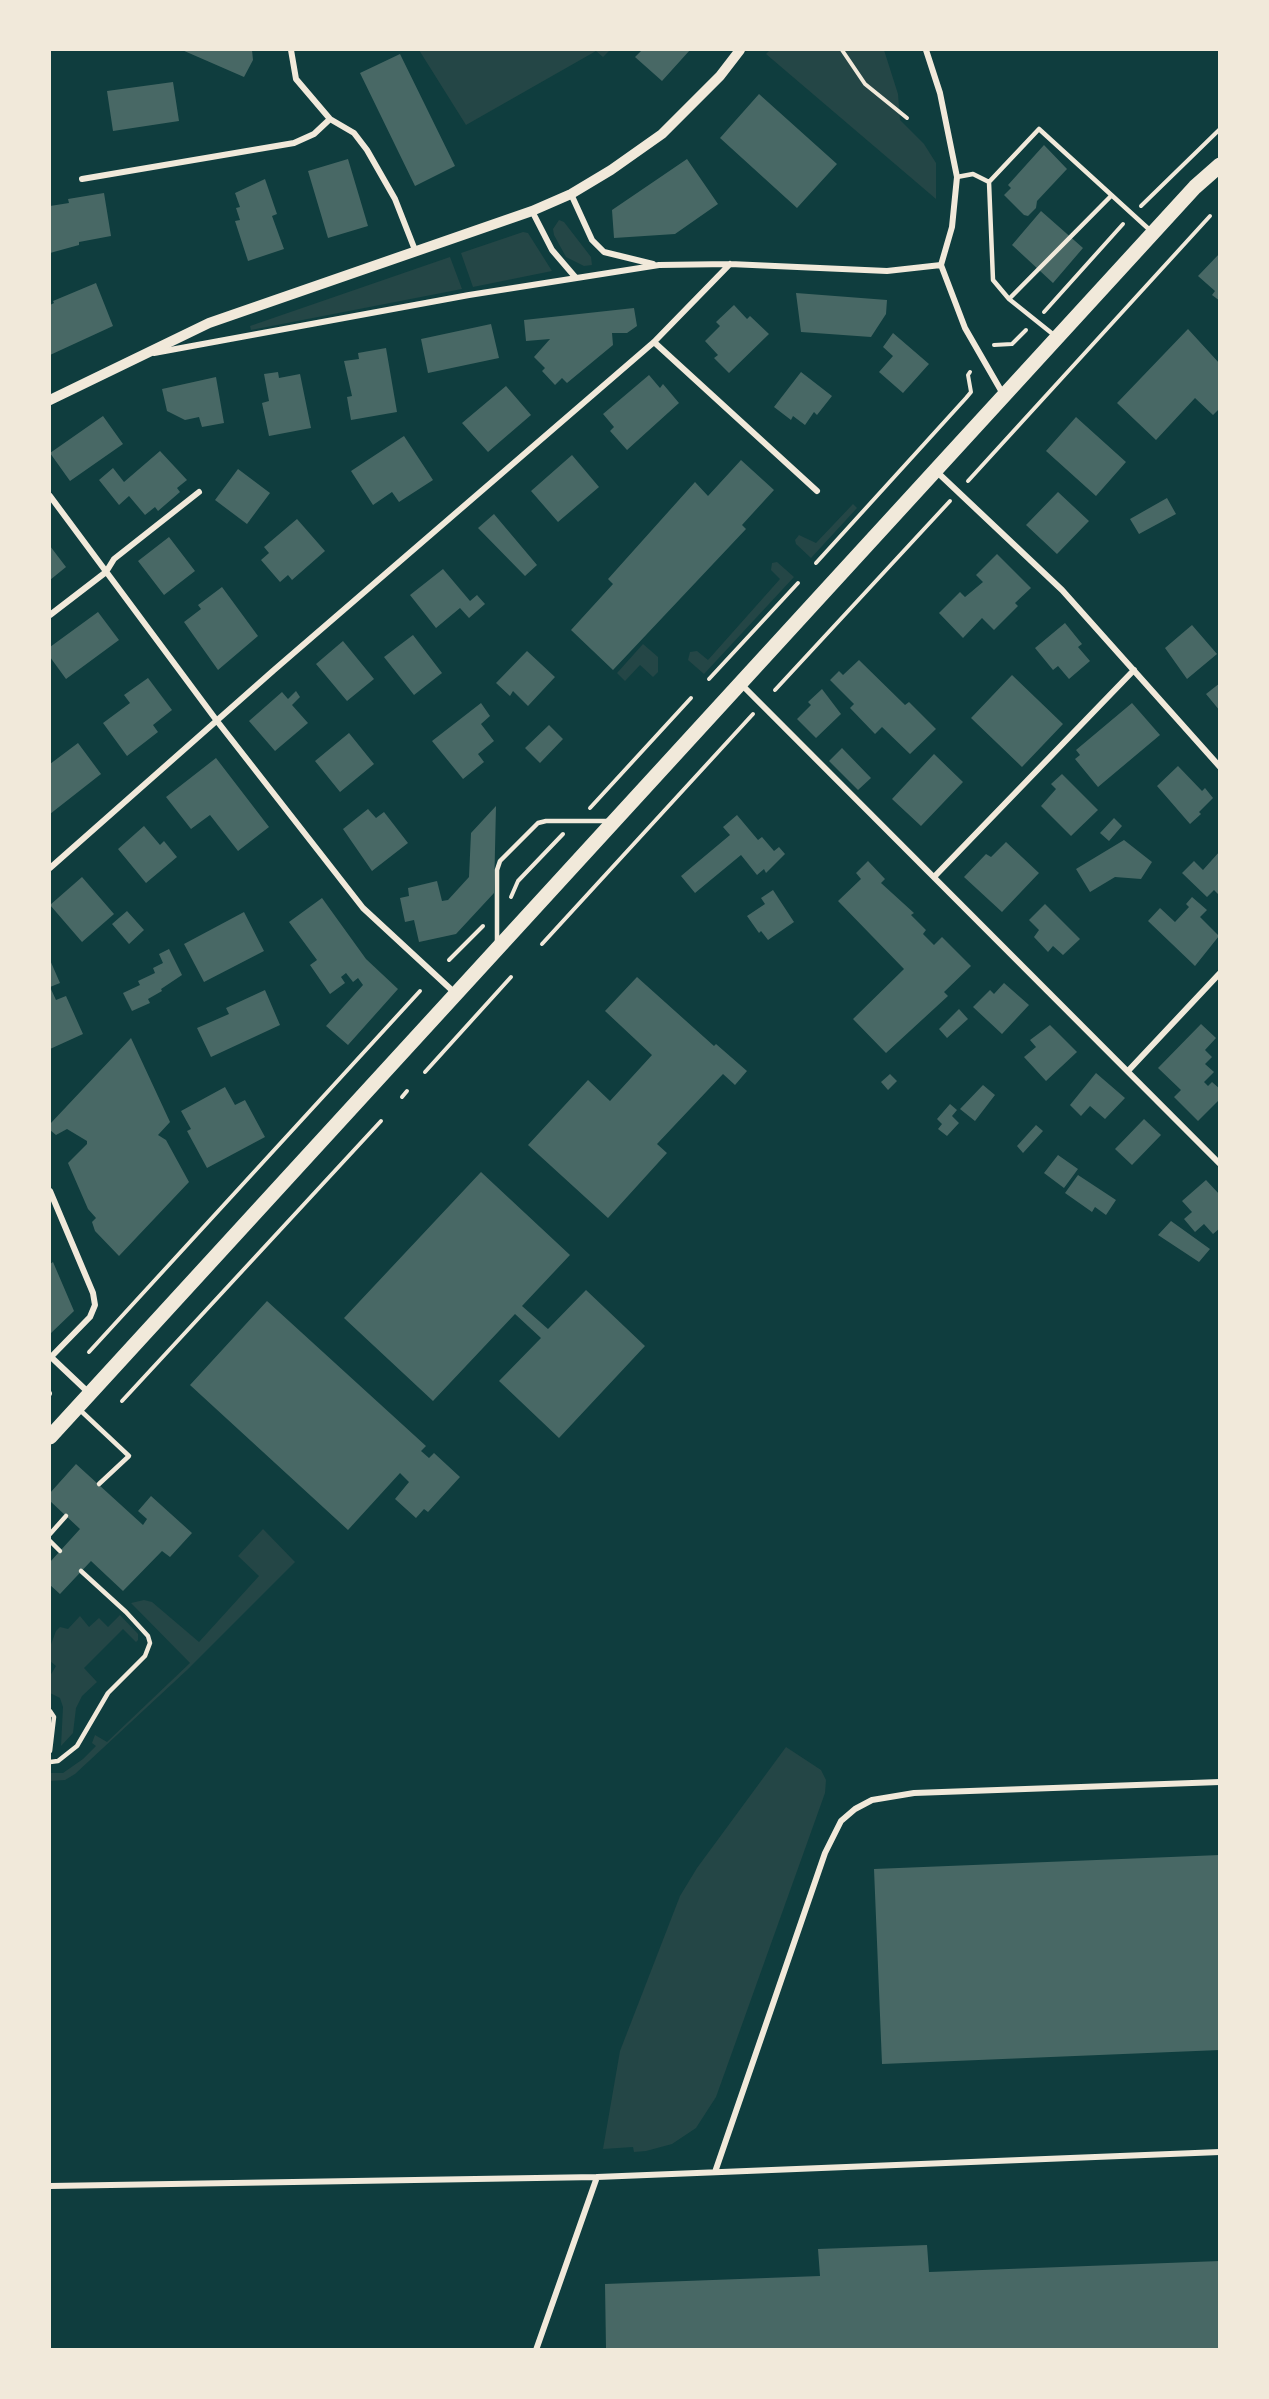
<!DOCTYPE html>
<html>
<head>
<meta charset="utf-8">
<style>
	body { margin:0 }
	#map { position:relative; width:1269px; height:2399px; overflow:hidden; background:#0f3d3e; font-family:"Work Sans",sans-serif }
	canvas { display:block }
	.frame { position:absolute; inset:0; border:51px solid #f1e9da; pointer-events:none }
</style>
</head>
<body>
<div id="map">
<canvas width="1269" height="2399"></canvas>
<div class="frame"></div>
</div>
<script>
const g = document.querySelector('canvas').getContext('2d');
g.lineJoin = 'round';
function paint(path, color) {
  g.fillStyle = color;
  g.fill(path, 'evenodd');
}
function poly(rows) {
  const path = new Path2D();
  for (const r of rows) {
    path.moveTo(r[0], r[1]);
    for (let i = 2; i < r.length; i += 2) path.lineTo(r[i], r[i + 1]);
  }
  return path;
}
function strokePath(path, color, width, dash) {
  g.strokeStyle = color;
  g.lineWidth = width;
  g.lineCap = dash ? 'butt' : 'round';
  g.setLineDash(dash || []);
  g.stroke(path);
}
paint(poly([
	[419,50,610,50,603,57,596,51,466,125],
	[770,50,884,50,898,94,900,120,924,144,936,163,936,199,766,54],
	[559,220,564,222,591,257,592,265,584,266,566,257,554,235,553,229],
	[523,232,528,233,552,271,473,287,461,253],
	[450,257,462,289,251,330,250,326],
	[853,504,857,508,811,558,796,544,795,540,799,535,816,543],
	[777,562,794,577,704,674,688,660,690,652,697,651,708,660,780,579,771,570,772,563],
	[643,644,658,657,658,672,653,677,640,665,625,681,617,673],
	[263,1529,295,1562,187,1670,75,1774,65,1780,50,1781,50,1773,63,1773,83,1759,96,1746,92,1743,95,1735,107,1742,190,1663,131,1603,144,1600,152,1602,199,1642,259,1576,238,1556],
	[120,1615,138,1634,138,1640,136,1642,123,1629,84,1668,97,1682,82,1696,76,1708,73,1733,61,1746,63,1707,60,1698,50,1693,50,1676,56,1666,50,1661,50,1647,56,1631,60,1627,68,1629,80,1616,89,1627,99,1618,108,1627],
	[786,1747,821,1770,826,1780,825,1793,716,2097,696,2128,672,2144,646,2151,634,2152,633,2147,603,2149,620,2051,680,1896,697,1868]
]), '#244646');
paint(poly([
	[182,50,252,50,253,60,244,77],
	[642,50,690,50,662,81,635,57],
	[400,54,455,166,415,186,360,73],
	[173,82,179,121,113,131,107,91],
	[759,94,837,164,797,208,720,138],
	[1044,145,1067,169,1037,201,1036,208,1028,216,1024,215,1004,195,1011,188,1008,185],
	[348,159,368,226,328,238,308,171],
	[687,159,718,204,675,234,614,238,612,210],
	[265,179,277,214,272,216,284,249,248,261,235,221,240,220,236,208,240,207,235,193],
	[104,193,111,236,79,242,79,245,50,253,50,206,69,203,68,199],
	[1041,211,1083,248,1053,283,1012,245],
	[1220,253,1220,301,1212,295,1215,291,1198,276],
	[96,283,113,326,50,355,50,305,54,303,53,301],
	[796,293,887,300,886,314,871,337,801,332],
	[734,305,747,319,750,316,769,334,729,373,714,358,718,355,705,341,720,326,716,322],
	[634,308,637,326,627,333,612,333,613,345,567,383,562,378,555,385,542,371,545,368,534,357,550,339,526,341,524,320],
	[491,324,499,358,428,373,421,339],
	[1188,329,1220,364,1220,408,1213,415,1195,398,1156,440,1117,403],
	[893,333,929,364,903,393,879,372,893,356,883,347],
	[386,348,397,412,351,420,347,397,352,396,344,361,359,359,358,353],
	[278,372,279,378,300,374,311,428,269,436,262,403,269,401,264,374],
	[801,372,832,396,817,415,814,412,805,425,793,416,791,420,774,407],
	[649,375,660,388,663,384,679,403,627,450,610,431,614,427,603,414],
	[216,377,224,423,202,427,199,417,185,420,167,411,162,389],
	[506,386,531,415,488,452,462,423],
	[103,416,123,444,70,481,50,453],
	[1076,417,1126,462,1096,496,1046,451],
	[404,436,433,480,399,502,392,492,373,505,351,471],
	[160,451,187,480,177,488,180,492,158,511,155,507,145,515,129,496,119,505,99,480,113,468,124,482],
	[572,455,599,487,558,522,531,491],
	[741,460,774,490,742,525,746,529,613,670,571,630,613,584,608,579,695,482,708,496],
	[238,469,270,493,247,524,215,500],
	[1058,492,1089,521,1057,554,1026,525],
	[1167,498,1176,514,1139,534,1130,519],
	[494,514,537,565,525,576,478,528],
	[297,519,325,551,292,580,288,575,280,582,261,560,269,553,264,547],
	[169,537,195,571,164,595,138,561],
	[50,546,66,567,50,580],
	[997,554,1031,588,1015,603,1018,606,994,630,982,618,963,638,939,613,960,592,965,597,983,582,976,575],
	[443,569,470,601,477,595,485,604,469,618,460,608,436,628,410,595],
	[222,587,258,636,218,670,184,622,201,609,198,605],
	[98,612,119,640,66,679,50,657,50,647],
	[1065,623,1082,644,1078,647,1090,661,1069,679,1058,666,1053,670,1035,648],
	[1192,625,1217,654,1187,679,1165,648],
	[413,635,442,673,414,695,384,657],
	[343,641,374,679,347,701,316,664],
	[527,651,555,677,528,706,513,691,510,696,496,683],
	[859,660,905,705,909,702,936,729,910,754,882,727,875,734,850,708,854,704,830,680,839,671,843,675],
	[1012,675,1063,724,1022,767,971,718],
	[148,678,172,710,153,725,158,732,127,756,103,723,130,703,124,695],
	[1220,683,1220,711,1206,694],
	[822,689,841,714,816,738,797,719,811,705,808,702],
	[296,691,300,697,292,705,308,723,275,751,249,721,282,692,288,699],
	[481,703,490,716,481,724,494,741,478,754,484,762,463,779,432,741],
	[1132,703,1160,735,1098,787,1075,759,1080,755,1076,750],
	[549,725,563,739,540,763,525,748],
	[349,733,374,764,340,792,315,761],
	[78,743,101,774,50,814,50,764],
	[842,748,871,778,858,790,829,761],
	[934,754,963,782,921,826,892,799],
	[216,758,269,827,238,851,210,815,191,829,166,797],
	[1178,766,1202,791,1205,788,1213,798,1199,812,1201,814,1190,824,1157,786],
	[1062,774,1098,810,1071,836,1041,806,1056,789,1051,784],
	[496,806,494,893,456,934,419,942,414,920,405,922,400,898,409,896,408,888,437,881,442,901,448,900,469,877,471,833],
	[368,809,376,818,384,812,408,843,372,871,343,829],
	[737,815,758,840,762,837,774,851,779,847,785,854,766,873,764,869,757,875,741,855,695,893,681,876,730,835,723,827],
	[1114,818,1122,826,1109,841,1100,833],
	[144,826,160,845,164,841,177,857,146,883,118,849],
	[1124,840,1152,862,1141,879,1115,877,1090,892,1076,869],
	[1006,842,1039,873,1002,912,964,877,986,854,991,857],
	[1220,851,1220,896,1214,890,1207,897,1182,873,1194,861,1203,870],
	[868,861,885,879,881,883,914,913,911,915,926,930,923,934,934,945,942,937,971,966,944,992,948,996,886,1053,853,1019,904,969,838,901,861,879,856,873],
	[82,877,114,914,82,942,50,905],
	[773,890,794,922,768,940,761,931,759,933,747,916,765,904,761,898],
	[1192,897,1207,910,1200,917,1219,936,1195,966,1148,921,1160,908,1175,922,1189,907,1186,904],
	[322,898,366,959,398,989,348,1045,326,1026,363,985,358,978,353,982,346,973,341,977,345,983,330,994,310,965,317,960,289,922],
	[1045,904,1080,939,1063,955,1053,946,1048,952,1034,937,1039,930,1029,920],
	[127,911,144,930,129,944,112,924],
	[244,912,264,951,204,982,184,944],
	[169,949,182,975,161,989,162,991,148,999,150,1003,132,1011,123,993,140,985,138,981,155,973,153,968,163,963,159,954],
	[50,960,60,983,50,987,56,1000,66,996,83,1034,50,1049],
	[637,977,714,1046,716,1044,747,1071,735,1085,723,1074,657,1144,667,1153,608,1218,528,1145,588,1080,610,1101,652,1055,605,1011],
	[1004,983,1029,1005,1002,1034,973,1007,990,990,994,994],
	[265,990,280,1025,211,1057,197,1028,229,1014,226,1008],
	[959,1009,968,1019,947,1038,939,1029],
	[1201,1024,1216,1038,1205,1050,1212,1057,1205,1064,1214,1072,1204,1082,1208,1086,1212,1082,1220,1089,1220,1099,1198,1121,1174,1097,1181,1090,1158,1068],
	[1050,1025,1077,1052,1046,1081,1024,1057,1036,1047,1030,1040],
	[131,1038,170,1122,158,1135,166,1140,189,1182,119,1256,95,1231,92,1222,96,1218,88,1209,68,1163,87,1144,87,1141,67,1129,56,1135,50,1130,50,1124],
	[1096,1073,1125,1098,1105,1119,1090,1106,1081,1116,1070,1105],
	[890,1074,897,1081,888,1090,881,1082],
	[983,1085,995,1095,975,1121,960,1109],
	[225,1087,235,1105,245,1100,265,1137,207,1168,187,1131,191,1129,181,1111],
	[950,1104,957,1110,952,1116,959,1123,947,1136,938,1129,942,1124,937,1119],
	[1144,1119,1161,1135,1132,1165,1115,1149],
	[1036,1125,1043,1131,1023,1153,1017,1146],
	[1058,1155,1078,1169,1064,1188,1044,1173],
	[481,1172,570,1255,522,1306,548,1329,586,1290,645,1346,559,1438,499,1381,541,1338,515,1314,433,1401,344,1318],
	[1078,1175,1116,1200,1106,1215,1095,1207,1092,1212,1065,1193],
	[1206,1180,1220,1195,1220,1228,1213,1234,1204,1224,1195,1232,1184,1219,1192,1212,1182,1201],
	[1171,1221,1210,1249,1199,1262,1158,1235],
	[53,1262,74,1311,50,1334,50,1264],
	[267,1301,426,1446,421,1451,429,1458,434,1453,460,1477,428,1512,424,1509,416,1518,395,1499,409,1482,400,1473,348,1530,190,1385],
	[76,1464,143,1525,147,1519,138,1511,151,1496,192,1533,170,1557,162,1551,123,1591,91,1561,60,1594,50,1585,50,1562,80,1529,50,1501,50,1493],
	[1220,1855,1220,2050,882,2064,874,1869],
	[927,2245,929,2272,1220,2261,1220,2349,606,2349,605,2284,820,2276,818,2249]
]), '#486865');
strokePath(poly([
	[842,50,865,84,907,118],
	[1141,206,1220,129],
	[1044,312,1123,224],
	[994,345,1012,344,1026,330],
	[968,481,1210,216],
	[816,563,966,398,971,392,968,375,970,372],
	[709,679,798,583],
	[775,690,950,501],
	[590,808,691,698],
	[511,897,518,881,563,834],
	[542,944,753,714],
	[449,960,483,926],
	[425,1072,511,977],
	[402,1097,407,1091],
	[89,1352,420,991],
	[50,1394,50,1393],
	[122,1401,381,1121]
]), '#f1e9da', 4);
strokePath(poly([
	[957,177,973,174,989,182],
	[1009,299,1111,196],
	[1054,335,1009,299,993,280,989,182,1039,129,1152,232],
	[497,941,497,870,500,861,538,823,546,821,608,821],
	[80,1410,129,1456,99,1484],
	[50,1534,66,1516],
	[50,1541,60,1551],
	[50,1711,54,1717,50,1751],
	[50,1762,58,1761,77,1746,108,1693,145,1656,150,1643,148,1636,126,1612,81,1571]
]), '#f1e9da', 4.5);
strokePath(poly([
	[291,50,296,79,330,119,354,133,367,150,395,199,415,250],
	[926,50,940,93,957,177,952,227,941,265,965,328,1003,394],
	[82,179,294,143,314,134,330,119],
	[571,194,592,240,604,252,653,264],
	[532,211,552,250,576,278],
	[654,342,817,491],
	[154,353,469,295,659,265,730,264,887,271,941,265],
	[936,471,1062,590,1220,767],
	[50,496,217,721,363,908,456,994],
	[50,615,106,572,114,559,199,492],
	[740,683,1220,1164],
	[50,868,274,670,654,342,730,264],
	[934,877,1134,670],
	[1128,1071,1220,973],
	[50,1191,93,1293,95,1305,90,1317,50,1358],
	[51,1357,89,1393],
	[715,2172,825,1853,841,1821,855,1809,872,1800,914,1793,1220,1782],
	[50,2186,597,2177,1220,2152],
	[536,2350,597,2177]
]), '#f1e9da', 6);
strokePath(poly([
	[50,400,209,323,532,211,571,194,611,170,662,134,720,76,740,50]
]), '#f1e9da', 10);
strokePath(poly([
	[50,1437,1195,187,1220,165]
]), '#f1e9da', 15);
</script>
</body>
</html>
